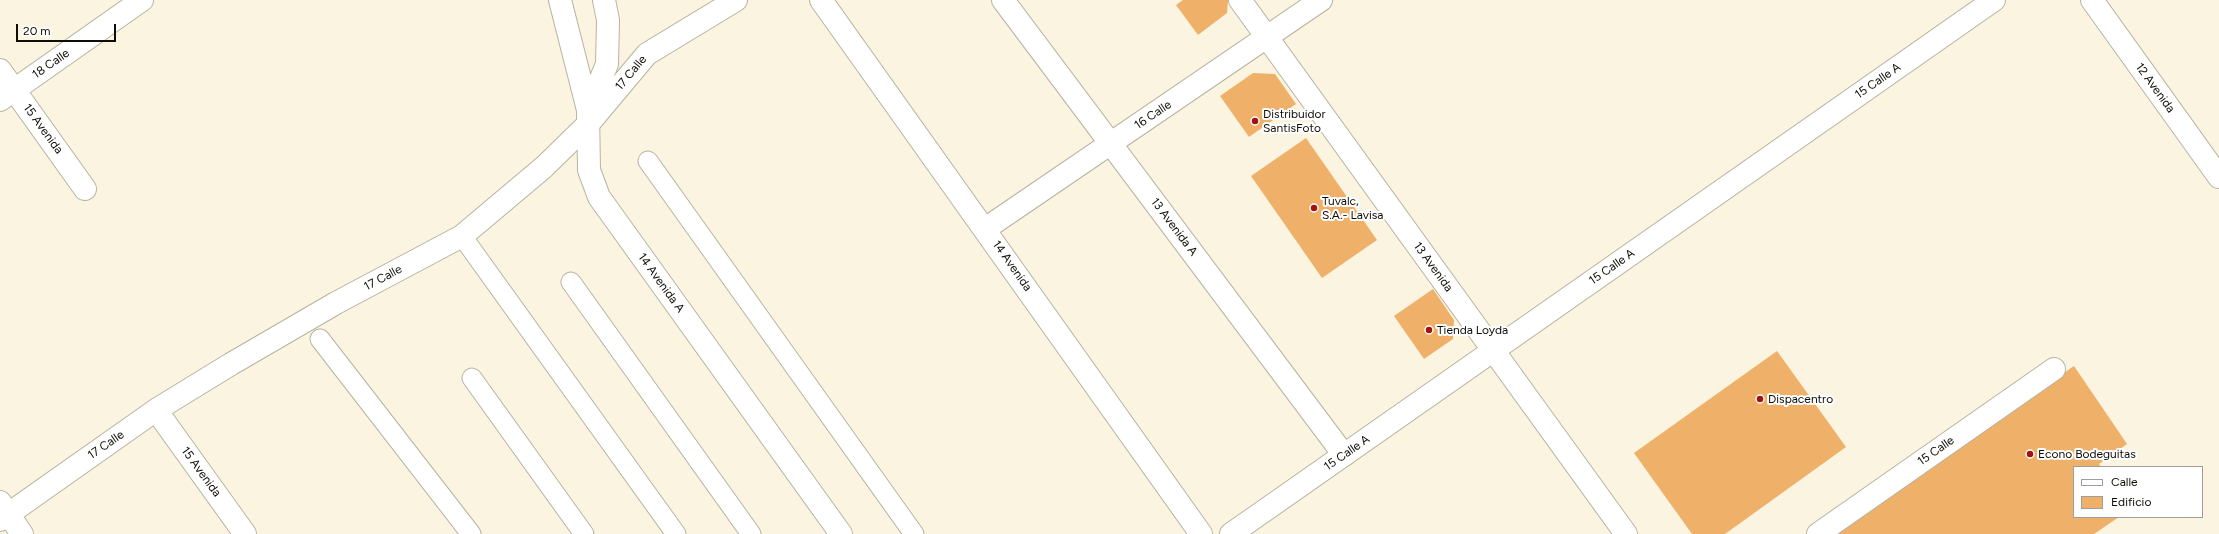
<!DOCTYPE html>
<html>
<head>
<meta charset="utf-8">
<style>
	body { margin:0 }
	#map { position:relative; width:2219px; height:534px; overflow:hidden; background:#faf4e0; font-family:Figtree,sans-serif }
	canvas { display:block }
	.legend { position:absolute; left:2073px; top:466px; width:130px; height:52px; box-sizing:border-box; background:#fff; border:1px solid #9f9e9b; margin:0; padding:5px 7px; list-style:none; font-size:12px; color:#0e0c06 }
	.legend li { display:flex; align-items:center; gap:8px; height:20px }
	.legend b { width:20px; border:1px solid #9f9e9b }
	.scale { position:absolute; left:16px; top:24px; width:100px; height:18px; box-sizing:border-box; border:2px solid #0e0c06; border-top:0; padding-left:5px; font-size:12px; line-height:14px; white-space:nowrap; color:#0e0c06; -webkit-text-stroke:3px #fff; paint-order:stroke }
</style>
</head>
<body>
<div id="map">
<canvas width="2219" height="534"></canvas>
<ul class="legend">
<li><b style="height:5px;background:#fff"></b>Calle</li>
<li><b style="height:11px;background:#efb169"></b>Edificio</li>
</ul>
<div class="scale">20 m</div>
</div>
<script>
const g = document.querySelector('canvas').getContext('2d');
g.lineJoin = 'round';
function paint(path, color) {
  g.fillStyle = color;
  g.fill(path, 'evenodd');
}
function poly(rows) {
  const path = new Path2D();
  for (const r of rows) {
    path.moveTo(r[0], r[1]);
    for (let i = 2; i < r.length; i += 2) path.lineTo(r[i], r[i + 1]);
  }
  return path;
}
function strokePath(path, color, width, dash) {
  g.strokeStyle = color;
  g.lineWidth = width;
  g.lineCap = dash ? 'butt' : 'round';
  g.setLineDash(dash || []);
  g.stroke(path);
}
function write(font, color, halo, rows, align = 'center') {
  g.font = font + ' Figtree,sans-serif';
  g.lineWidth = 4;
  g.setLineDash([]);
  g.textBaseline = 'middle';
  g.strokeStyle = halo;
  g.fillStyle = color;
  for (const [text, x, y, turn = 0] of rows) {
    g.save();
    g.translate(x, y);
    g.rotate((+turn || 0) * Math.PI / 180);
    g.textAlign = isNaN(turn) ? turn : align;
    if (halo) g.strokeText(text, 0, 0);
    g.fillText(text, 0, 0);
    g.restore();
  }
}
paint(poly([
	[1183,0,1228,0,1227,13,1198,35,1176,5],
	[1253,73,1275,74,1296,104,1249,137,1220,96],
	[1306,138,1377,240,1322,278,1251,176],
	[1433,289,1454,320,1453,339,1424,359,1394,316],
	[1777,351,1846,447,1725,534,1692,534,1634,453],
	[2074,366,2127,444,2099,464,2101,467,2074,467,2074,517,2119,517,2094,534,1831,534]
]), '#efb169');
const lane = poly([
	[648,161,914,534],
	[462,236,676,534],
	[571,282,751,534],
	[320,339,471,534],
	[472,378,584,534]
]);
const street = poly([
	[560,0,588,110,589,170,599,197,841,534],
	[821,0,1201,534],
	[1003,0,1344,455],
	[0,70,85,189],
	[0,100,142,0],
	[588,110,607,64,608,20,604,0],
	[985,229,1321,0],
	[156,410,245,534],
	[0,502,22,534],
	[0,520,156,410,231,364,336,303,462,236,544,167,590,122,647,54,736,0],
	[1818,534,2054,369]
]);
const secondary = poly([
	[1240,0,1626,534],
	[2092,0,2219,177],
	[1231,534,1994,0]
]);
strokePath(lane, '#b8b3a0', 21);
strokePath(street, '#b8b3a0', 24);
strokePath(secondary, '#b8b3a0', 24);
strokePath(lane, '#fff', 19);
strokePath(street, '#fff', 22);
strokePath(secondary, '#fff', 22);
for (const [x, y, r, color] of [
	[1255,121,4,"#a6110f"],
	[1314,208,4,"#a6110f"],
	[1429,330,4,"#a6110f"],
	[1760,399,4,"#a6110f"],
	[2030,454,4,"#a6110f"]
]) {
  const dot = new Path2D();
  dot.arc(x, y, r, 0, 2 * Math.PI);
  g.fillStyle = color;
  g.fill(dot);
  strokePath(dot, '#fff', 1.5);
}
write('12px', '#0e0c06', '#fff', [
	["18 Calle",51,64,-35],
	["17 Calle",631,73,-50],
	["15 Calle A",1878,81,-35],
	["12 Avenida",2155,88,54],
	["16 Calle",1153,115,-34],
	["15 Avenida",43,129,54],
	["13 Avenida A",1174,227,53],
	["14 Avenida",1012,266,55],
	["13 Avenida",1433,267,54],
	["15 Calle A",1612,267,-35],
	["17 Calle",383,278,-28],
	["14 Avenida A",661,283,54],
	["17 Calle",106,445,-35],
	["15 Calle",1936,451,-35],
	["15 Calle A",1347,453,-35],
	["15 Avenida",201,472,54]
]);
write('12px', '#0e0c06', '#fff', [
	["Distribuidor",1263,114],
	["SantisFoto",1263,128],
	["Tuvalc,",1322,201],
	["S.A.- Lavisa",1322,215],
	["Tienda Loyda",1437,330],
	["Dispacentro",1768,399],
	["Econo Bodeguitas",2038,454]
], 'left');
</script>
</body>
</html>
